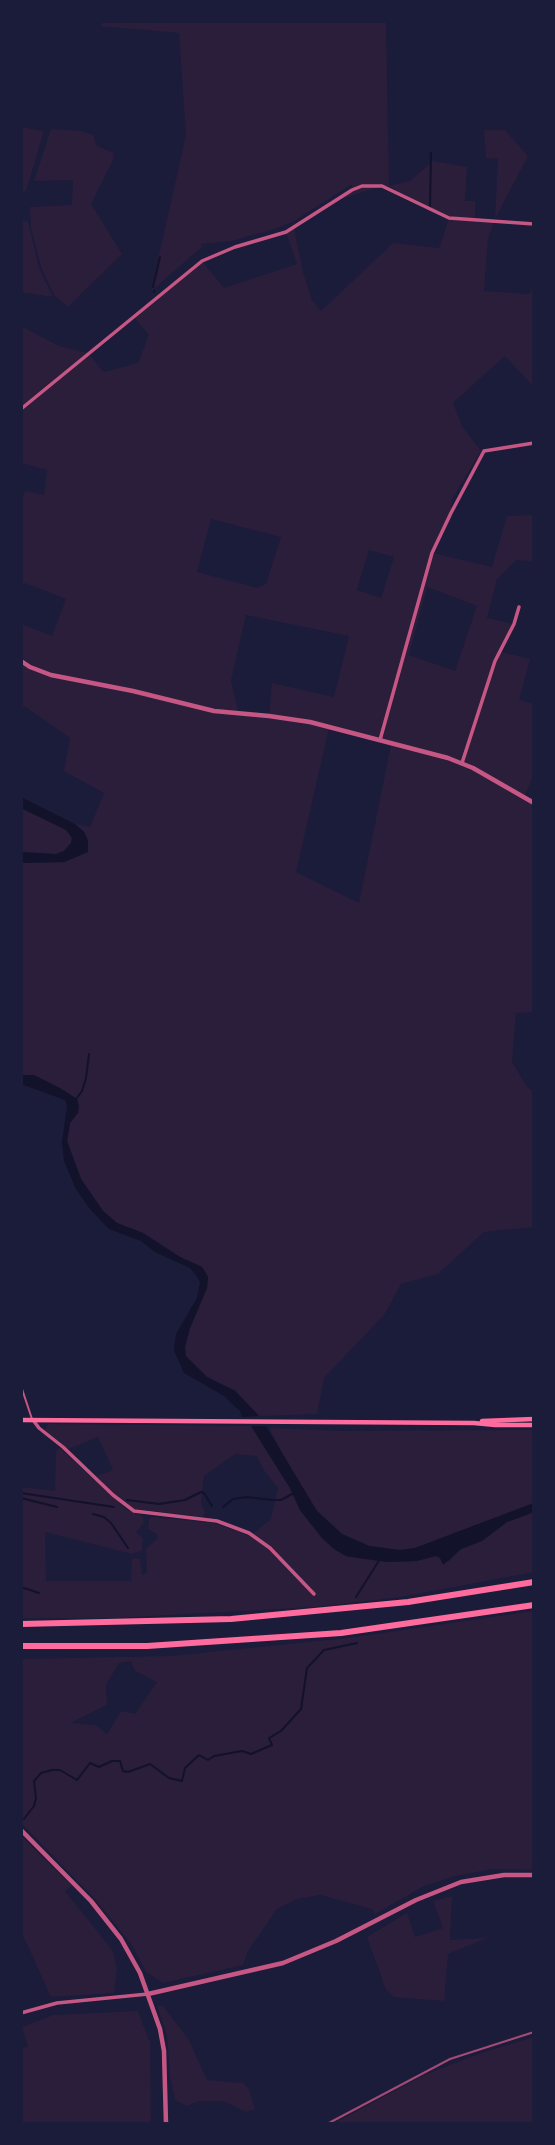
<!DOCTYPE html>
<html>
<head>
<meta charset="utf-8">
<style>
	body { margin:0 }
	#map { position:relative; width:555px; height:2145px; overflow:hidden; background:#1b1b3a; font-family:Spectral,serif }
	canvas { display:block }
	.frame { position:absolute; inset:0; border:23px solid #1b1b3a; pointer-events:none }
</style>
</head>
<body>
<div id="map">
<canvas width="555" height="2145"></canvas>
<div class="frame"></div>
</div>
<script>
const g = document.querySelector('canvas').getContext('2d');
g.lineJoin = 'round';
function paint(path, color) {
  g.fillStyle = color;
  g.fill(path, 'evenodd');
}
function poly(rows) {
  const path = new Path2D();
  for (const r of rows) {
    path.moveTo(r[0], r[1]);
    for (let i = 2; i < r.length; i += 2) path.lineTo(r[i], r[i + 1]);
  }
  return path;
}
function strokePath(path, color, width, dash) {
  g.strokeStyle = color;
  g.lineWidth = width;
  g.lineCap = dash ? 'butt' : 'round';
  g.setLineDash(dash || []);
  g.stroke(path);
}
paint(poly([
	[104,21,386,21,389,186,410,181,433,161,467,167,465,201,475,201,475,220,494,222,488,238,484,291,530,294,534,278,534,387,505,356,453,403,462,426,481,451,452,499,451,513,433,553,492,567,507,516,534,515,534,562,516,560,497,579,487,618,514,624,501,652,530,659,519,700,534,704,534,775,525,795,462,762,534,803,534,1012,516,1013,512,1062,527,1087,534,1091,534,1227,484,1232,438,1274,401,1284,384,1315,324,1378,317,1414,259,1416,236,1391,207,1377,191,1363,186,1356,185,1347,190,1328,207,1288,208,1277,202,1267,180,1257,143,1233,117,1223,103,1211,81,1179,67,1141,70,1123,75,1116,71,1095,34,1075,21,1075,21,863,64,862,88,852,88,841,84,832,75,824,90,827,104,793,64,771,70,738,24,706,21,713,21,624,52,636,66,599,25,583,21,590,21,502,25,491,44,495,47,470,21,463,21,326,59,346,88,353,104,372,138,363,149,335,133,316,202,261,224,288,297,264,286,232,294,228,303,272,312,300,321,311,393,243,439,248,449,219,430,211,389,186,382,186,335,201,352,190,352,184,294,221,275,229,231,241,201,244,202,247,151,291,186,135,179,33,100,26],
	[211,519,281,537,266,584,257,588,197,572],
	[369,550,394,557,381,598,357,590],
	[427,587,477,606,455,671,409,655],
	[246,615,349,636,334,697,272,683,269,716,239,714,231,681],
	[329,728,391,745,359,903,296,872],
	[21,127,44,131,26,191,21,191],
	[51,129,81,131,93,135,97,146,114,153,113,160,91,204,122,254,68,307,54,295,41,267,31,228,30,207,72,205,73,180,34,181],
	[484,130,505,130,528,156,495,219,498,159,486,158],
	[21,221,28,221,39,268,53,297,21,292],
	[21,808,66,829,72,837,71,843,64,851,55,854,21,852],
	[48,1424,251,1426,290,1488,300,1510,322,1538,334,1549,346,1556,370,1560,407,1562,435,1556,448,1562,461,1549,482,1541,507,1522,534,1512,534,1572,401,1597,315,1607,116,1618,21,1618,21,1487,55,1491,56,1451,60,1448,127,1510,143,1516,144,1523,136,1532,143,1538,142,1551,132,1554,45,1532,46,1581,131,1581,132,1558,140,1559,142,1575,147,1573,146,1549,158,1538,157,1534,148,1529,149,1519,152,1517,214,1523,250,1536,271,1519,278,1488,263,1469,257,1456,235,1454,204,1476,201,1503,205,1512,203,1517,135,1509,110,1490,97,1476,113,1470,98,1437,68,1449,45,1430],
	[271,1428,343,1431,534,1430,534,1503,415,1548,400,1550,370,1546,342,1534,317,1511,292,1471,271,1432],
	[534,1611,534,1870,493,1869,455,1876,424,1886,375,1914,372,1909,320,1895,297,1899,277,1909,248,1951,243,1965,163,1983,146,1972,132,1945,95,1899,21,1823,21,1659,171,1656,348,1638],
	[131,1661,135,1671,157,1682,135,1714,121,1711,107,1734,95,1725,71,1723,107,1705,106,1685,119,1663],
	[21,1836,72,1886,65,1891,113,1951,117,1969,114,1993,51,1997,21,1931],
	[452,1896,450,1940,487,1938,448,1954,444,2001,394,1997,386,1990,367,1937,407,1913,415,1937,443,1928,433,1901],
	[157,2006,163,2006,189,2040,207,2080,243,2083,249,2089,255,2109,246,2112,223,2101,199,2101,187,2106,175,2100,170,2076,167,2035],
	[138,2011,150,2043,151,2124,21,2124,21,2049,28,2046,22,2027,53,2015],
	[534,2037,534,2124,333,2124,424,2075,484,2052]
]), '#2a1e3b');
paint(poly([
	[21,797,75,824,84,832,88,841,88,852,64,862,21,863,21,852,56,854,64,851,71,843,72,838,66,830,21,808],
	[21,1075,34,1075,60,1088,77,1099,79,1106,78,1113,70,1123,67,1141,81,1179,103,1211,117,1223,143,1233,180,1257,202,1267,208,1277,207,1288,190,1328,185,1347,186,1356,207,1377,235,1391,259,1416,242,1417,240,1411,224,1396,184,1373,174,1350,176,1334,197,1298,200,1282,196,1275,190,1268,155,1252,141,1241,109,1229,90,1209,76,1189,64,1161,62,1143,67,1106,65,1100,21,1084],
	[251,1426,266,1426,317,1511,342,1534,369,1546,400,1550,415,1548,534,1503,534,1512,507,1522,482,1541,461,1549,443,1565,440,1558,436,1556,417,1561,387,1562,346,1556,334,1549,322,1538,300,1510,290,1488]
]), '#12122b');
strokePath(poly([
	[430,206,431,153],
	[153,287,160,257],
	[154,291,154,292],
	[76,1099,82,1091,86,1078,89,1054],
	[21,1493,114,1507],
	[21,1498,57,1507],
	[127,1500,159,1504,185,1500,201,1492,204,1493,212,1506],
	[223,1507,233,1499,247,1497,272,1500,281,1500,294,1493],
	[93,1514,104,1517,111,1523,128,1548],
	[21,1587,39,1593],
	[356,1597,380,1559],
	[24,1819,34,1806,36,1798,34,1781,41,1773,52,1770,60,1770,77,1780,90,1763,99,1767,112,1761,120,1761,123,1771,128,1772,150,1764,169,1778,182,1781,185,1768,199,1755,208,1760,214,1756,242,1751,251,1754,272,1745,269,1738,281,1731,301,1709,307,1668,324,1650,357,1643]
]), '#12122b', 2);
strokePath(poly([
	[21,1386,32,1419]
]), '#c65784', 2);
strokePath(poly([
	[21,409,202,261,235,247,286,232,352,190,362,186,382,186,449,218,534,224],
	[380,740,432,553,451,513,484,451,534,443],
	[462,763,495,661,514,624,519,607],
	[33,1420,39,1428,63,1447,113,1495,134,1511,217,1521,249,1533,270,1548,314,1594],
	[21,2013,57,2003,148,1994]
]), '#c65784', 3.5);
strokePath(poly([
	[21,661,30,667,51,675,133,691,214,711,269,716,310,722,448,758,473,768,534,803],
	[21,1830,91,1901,121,1939,140,1973,160,2029,164,2051,166,2124],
	[148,1994,283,1963,336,1941,416,1900,461,1882,504,1875,534,1875]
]), '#c65784', 4.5);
strokePath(poly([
	[21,1420,474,1423,495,1425,534,1425],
	[482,1421,534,1419]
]), '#ff6b9d', 4.5);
strokePath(poly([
	[21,1624,231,1619,408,1602,534,1582],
	[21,1646,147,1646,341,1633,534,1605]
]), '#ff6b9d', 6);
strokePath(poly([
	[327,2124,450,2059,534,2032]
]), '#a44b75', 2);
</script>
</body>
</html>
